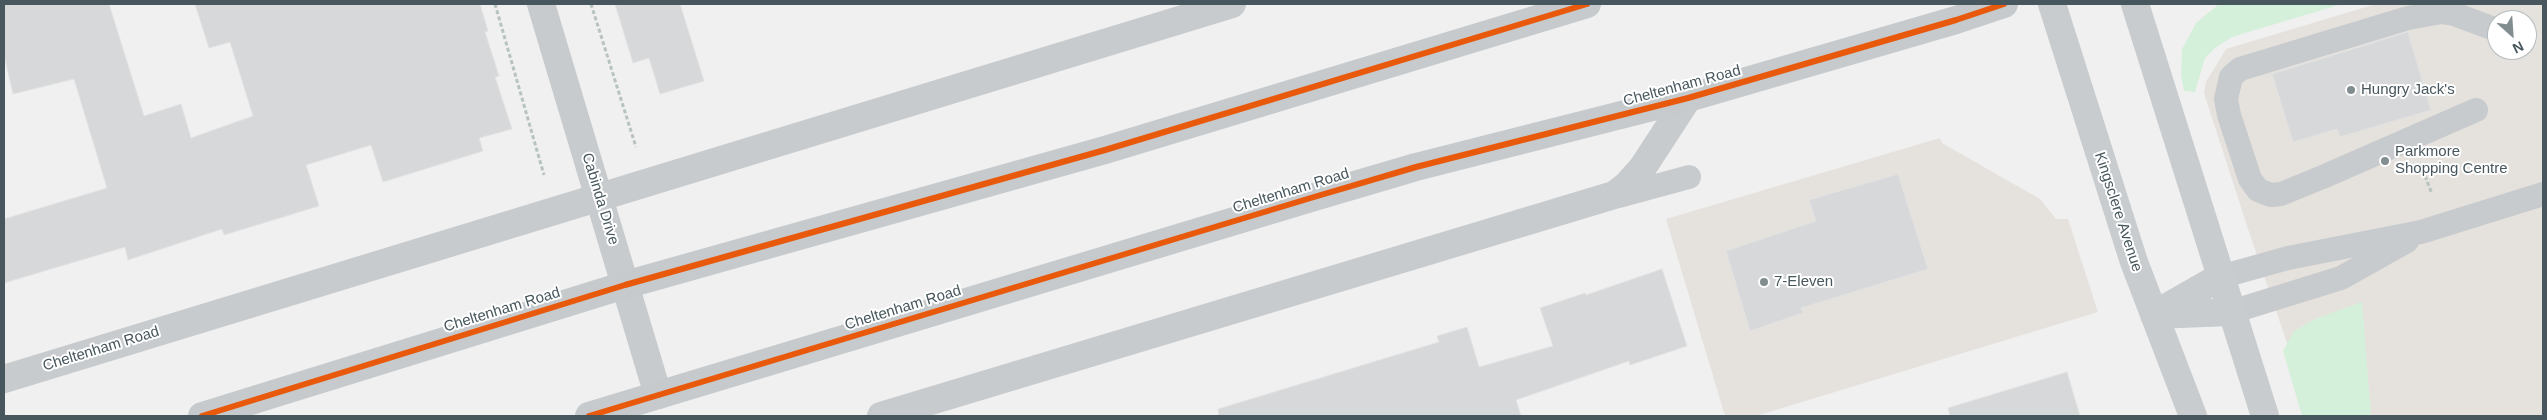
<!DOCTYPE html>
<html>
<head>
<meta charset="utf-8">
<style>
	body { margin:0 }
	#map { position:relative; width:2547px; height:420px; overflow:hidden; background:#f1f0f0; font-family:Arial,sans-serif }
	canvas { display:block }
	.frame { position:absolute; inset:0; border:5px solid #47575d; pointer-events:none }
	.north { position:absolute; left:2487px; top:10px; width:50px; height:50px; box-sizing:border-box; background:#fff; border:1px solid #b5bcbe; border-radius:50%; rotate:154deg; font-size:14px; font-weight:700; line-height:20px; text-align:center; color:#47575d }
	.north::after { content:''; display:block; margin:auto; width:18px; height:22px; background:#828d90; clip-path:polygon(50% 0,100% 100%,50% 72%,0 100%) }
</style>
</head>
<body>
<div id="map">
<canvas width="2547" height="420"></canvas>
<div class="frame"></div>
<div class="north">N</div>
</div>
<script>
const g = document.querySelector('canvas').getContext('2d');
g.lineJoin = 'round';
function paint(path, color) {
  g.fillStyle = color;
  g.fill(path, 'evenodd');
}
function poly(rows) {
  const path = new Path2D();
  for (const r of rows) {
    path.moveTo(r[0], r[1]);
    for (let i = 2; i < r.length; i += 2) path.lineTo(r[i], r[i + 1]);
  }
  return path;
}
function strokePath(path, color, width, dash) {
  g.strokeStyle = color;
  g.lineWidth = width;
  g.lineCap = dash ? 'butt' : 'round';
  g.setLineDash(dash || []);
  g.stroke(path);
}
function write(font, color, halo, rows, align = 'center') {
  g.font = font + ' Arial,sans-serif';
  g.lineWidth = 4;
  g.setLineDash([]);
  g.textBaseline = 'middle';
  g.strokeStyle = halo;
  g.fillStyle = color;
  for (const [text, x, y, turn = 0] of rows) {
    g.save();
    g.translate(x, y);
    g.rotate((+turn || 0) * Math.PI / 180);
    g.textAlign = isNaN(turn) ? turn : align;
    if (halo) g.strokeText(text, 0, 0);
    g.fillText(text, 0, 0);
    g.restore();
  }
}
paint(poly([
	[2376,4,2543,4,2543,416,2312,416,2248,229,2204,93,2206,82,2226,49],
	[2497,20,2527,20,2527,50,2497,50],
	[1940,138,1942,143,2040,199,2056,219,2068,219,2098,312,1756,416,1725,416,1666,219]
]), '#e5e2de');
paint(poly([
	[2219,4,2342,4,2232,37,2215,48,2205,58,2195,92,2184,91,2181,75,2182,49,2196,23],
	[2362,302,2371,416,2302,416,2283,351,2294,331,2315,319]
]), '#d5f0da');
const building = poly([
	[4,4,109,4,144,116,181,104,191,138,253,116,230,42,209,48,195,4,480,4,488,31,485,32,499,76,495,77,512,129,479,138,483,151,383,182,371,145,306,165,319,206,224,235,222,229,128,260,125,247,4,283,4,219,107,188,74,79,13,94,4,55,4,4],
	[615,4,680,4,704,81,660,94,649,58,633,63,615,4],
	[2408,32,2431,110,2340,137,2337,129,2293,142,2272,74,2408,32],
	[1898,174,1928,269,1801,308,1803,313,1750,331,1726,251,1816,221,1809,200,1898,174],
	[1662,269,1687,346,1630,365,1629,361,1516,400,1521,416,1219,416,1218,409,1439,342,1437,336,1467,327,1479,367,1553,346,1540,308,1585,293,1586,295,1662,269],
	[2067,372,2080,416,1950,416,1948,408,2067,372]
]);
paint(building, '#d7d8d9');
strokePath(building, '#e2e2e3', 1);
strokePath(poly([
	[495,4,544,175],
	[591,4,636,147],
	[2425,176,2432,194]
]), '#b7c4be', 3, [4, 2.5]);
strokePath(poly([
	[2476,110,2325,176,2281,194,2271,195,2258,190,2250,179,2229,115,2226,99,2231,77,2240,69,2408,18,2441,12,2454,14,2497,30],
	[1614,195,1619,196,1689,177],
	[2220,277,2288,258,2421,232,2543,194],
	[2231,312,2341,278,2407,241]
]), '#c8cbcd', 24);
strokePath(poly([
	[541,4,658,395],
	[4,379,1232,4],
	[881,416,1614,195,1626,186,1643,167,1688,98]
]), '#c8cbcd', 28);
strokePath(poly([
	[2052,4,2134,262,2193,416],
	[2135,4,2265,416],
	[2157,313,2220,277],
	[2154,315,2231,312]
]), '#c8ccce', 28);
strokePath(poly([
	[202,416,625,285,1105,150,1587,4],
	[589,416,1314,197,1416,167,1688,98,1956,20,2004,4]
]), '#c6cacc', 28);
strokePath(poly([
	[202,416,625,285,1105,150,1587,4],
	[589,416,1314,197,1416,167,1688,98,1956,20,2004,4]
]), '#e8590c', 6);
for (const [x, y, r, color] of [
	[2351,90,5,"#828d90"],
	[2385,161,5,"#828d90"],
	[1764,282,5,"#828d90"]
]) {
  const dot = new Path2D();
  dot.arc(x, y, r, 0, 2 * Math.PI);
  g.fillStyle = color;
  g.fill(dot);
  strokePath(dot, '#fff', 2);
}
write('15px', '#47575d', '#fff', [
	["Cheltenham Road",1682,86,-15],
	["Cheltenham Road",1291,191,-17],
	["Cabinda Drive",600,199,73],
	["Kingsclere Avenue",2118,212,72],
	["Cheltenham Road",903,308,-17],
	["Cheltenham Road",502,310,-17],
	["Cheltenham Road",101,349,-17]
]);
write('15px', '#47575d', '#fff', [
	["Hungry Jack's",2361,90],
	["Parkmore",2395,152],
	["Shopping Centre",2395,169],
	["7-Eleven",1774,282]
], 'left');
</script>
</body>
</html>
